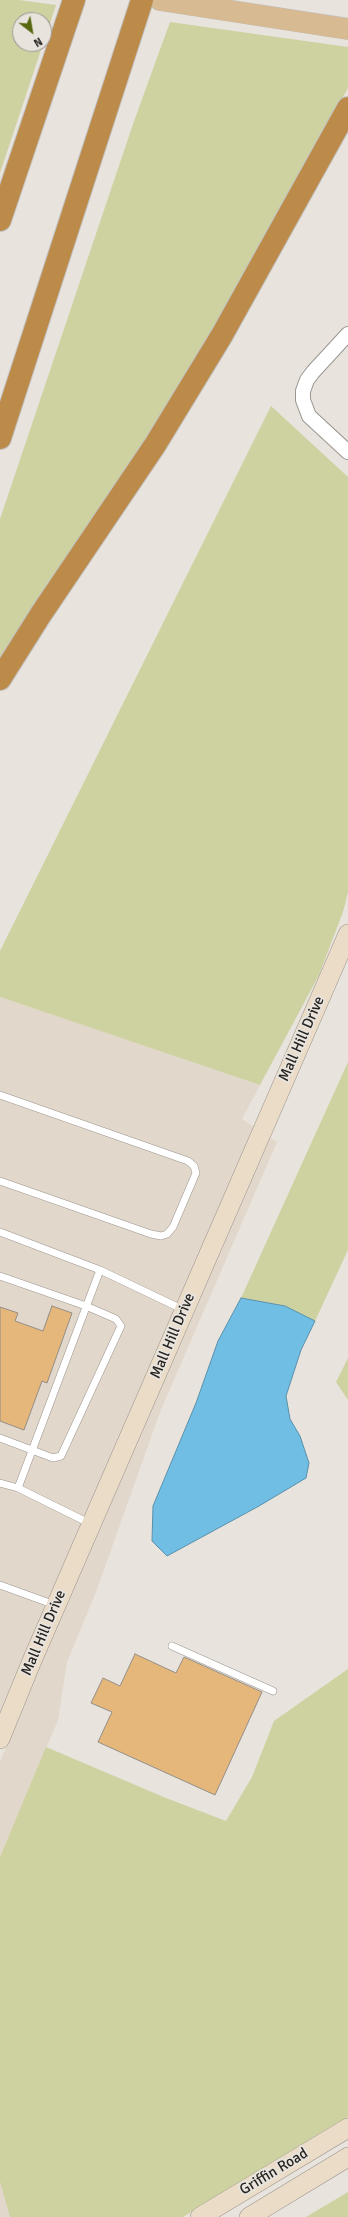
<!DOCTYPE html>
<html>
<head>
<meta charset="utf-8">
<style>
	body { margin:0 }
	#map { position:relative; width:348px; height:2217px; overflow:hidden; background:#e8e3dc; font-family:Signika,sans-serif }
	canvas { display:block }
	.north { position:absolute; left:12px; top:12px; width:40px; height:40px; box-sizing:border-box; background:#e8e3dc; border:1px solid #9a9691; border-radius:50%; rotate:149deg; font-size:11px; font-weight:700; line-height:16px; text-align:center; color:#252321 }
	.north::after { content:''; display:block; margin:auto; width:14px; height:18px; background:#566710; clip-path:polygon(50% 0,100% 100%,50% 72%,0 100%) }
</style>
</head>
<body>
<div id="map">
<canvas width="348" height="2217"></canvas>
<div class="north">N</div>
</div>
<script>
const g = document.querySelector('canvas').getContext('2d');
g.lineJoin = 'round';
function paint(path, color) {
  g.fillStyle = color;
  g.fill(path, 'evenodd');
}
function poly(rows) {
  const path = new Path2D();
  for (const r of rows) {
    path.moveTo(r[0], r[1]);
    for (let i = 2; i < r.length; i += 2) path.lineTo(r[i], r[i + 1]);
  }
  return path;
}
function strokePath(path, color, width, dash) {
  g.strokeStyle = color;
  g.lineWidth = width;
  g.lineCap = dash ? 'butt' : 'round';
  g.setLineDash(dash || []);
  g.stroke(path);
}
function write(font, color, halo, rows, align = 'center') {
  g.font = font + ' Signika,sans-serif';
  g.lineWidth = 4;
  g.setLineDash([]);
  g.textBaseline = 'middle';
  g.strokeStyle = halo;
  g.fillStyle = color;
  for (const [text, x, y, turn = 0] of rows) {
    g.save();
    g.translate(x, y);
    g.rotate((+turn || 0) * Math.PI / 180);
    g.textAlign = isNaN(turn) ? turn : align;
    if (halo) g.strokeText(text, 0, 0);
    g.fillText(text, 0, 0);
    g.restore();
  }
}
paint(poly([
	[0,997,260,1085,242,1119,254,1127,0,1716],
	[269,1137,277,1142,160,1412,96,1592,67,1662,58,1720,0,1857,0,1762,38,1667],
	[0,2182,10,2217,1,2217,0,2214]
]), '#e2d7cb');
paint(poly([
	[0,0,19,0,56,5,44,42,44,20,20,20,20,44,43,44,0,173],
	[170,22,348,47,348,88,196,368,0,667,0,519,133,124],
	[271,406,348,477,348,892,343,912,319,975,260,1085,0,997,0,951],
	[348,1062,348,1250,315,1321,285,1306,241,1298],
	[348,1358,348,1400,336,1382],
	[348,1669,348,2117,183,2217,10,2217,0,2182,0,1857,46,1747,166,1798,226,1821,252,1777,274,1721],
	[348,2192,348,2217,306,2217]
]), '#ced2a1');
const water = poly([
	[241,1298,285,1306,315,1321,301,1350,286,1396,290,1419,300,1436,309,1463,306,1478,259,1506,167,1556,152,1541,153,1506,196,1403,218,1341,241,1298]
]);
paint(water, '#70bee4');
strokePath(water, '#5a90aa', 1);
const building = poly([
	[52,1306,72,1313,47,1383,42,1381,24,1430,0,1421,0,1307,18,1313,15,1321,43,1331,52,1306],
	[135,1654,176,1673,184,1657,262,1692,215,1795,98,1742,112,1712,91,1703,103,1678,120,1686,135,1654]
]);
paint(building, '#e6b77a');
strokePath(building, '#938e88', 1);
const lane = poly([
	[0,1095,188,1161,194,1166,196,1173,173,1227,167,1234,161,1236,151,1234,0,1181],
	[0,1232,100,1270],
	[0,1276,86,1306,116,1319,121,1326,61,1456,53,1458,0,1438],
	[0,1483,18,1488,91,1524],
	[18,1488,100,1270,184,1310],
	[0,1585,55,1605],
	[172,1646,273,1691]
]);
const street = poly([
	[348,334,313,372,307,380,303,391,303,400,309,416,348,452]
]);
const secondary = poly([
	[0,1739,31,1663,348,934],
	[200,2217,348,2128],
	[249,2217,348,2157]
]);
const primary = poly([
	[160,0,348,29]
]);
const highway = poly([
	[0,220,74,0],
	[0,438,142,0],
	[0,679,41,614,155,445,222,335,348,108]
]);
strokePath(lane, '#9a958f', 8);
strokePath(street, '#9a958f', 16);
strokePath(secondary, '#9a958f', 20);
strokePath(primary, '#c2c1c1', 22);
strokePath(highway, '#c2c1c1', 24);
strokePath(lane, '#fff', 7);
strokePath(street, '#fff', 14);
strokePath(secondary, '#ebdcc8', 19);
strokePath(primary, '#d7b992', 21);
strokePath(highway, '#bc8b49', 22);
write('15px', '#252321', '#e8e3dc', [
	["Mall Hill Drive",302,1039,-66],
	["Mall Hill Drive",173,1336,-67],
	["Mall Hill Drive",44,1633,-67],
	["Griffin Road",274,2172,-31]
]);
</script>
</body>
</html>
